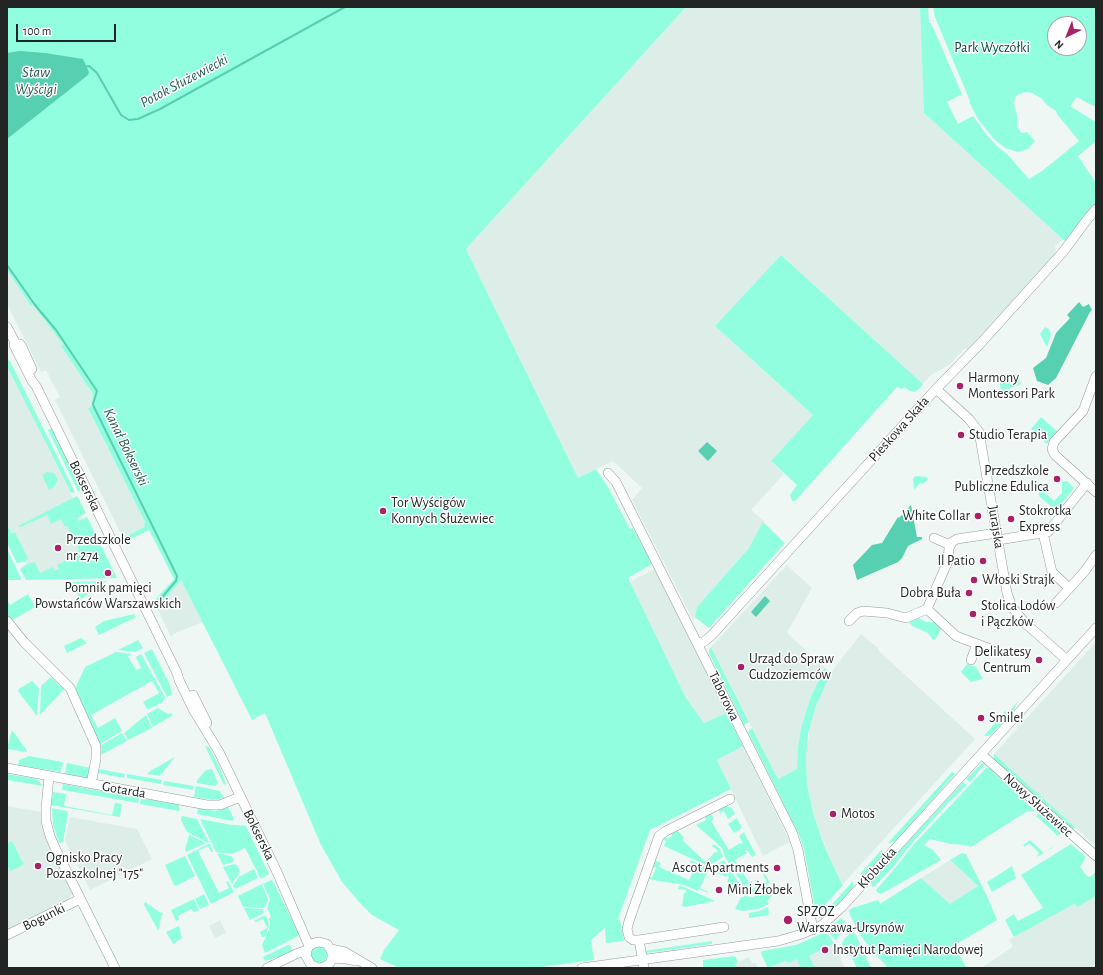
<!DOCTYPE html>
<html>
<head>
<meta charset="utf-8">
<style>
	body { margin:0 }
	#map { position:relative; width:1103px; height:975px; overflow:hidden; background:#eff7f4; font-family:"Alegreya Sans",sans-serif }
	canvas { display:block }
	.frame { position:absolute; inset:0; border:8px solid #222524; pointer-events:none }
	.north { position:absolute; left:1047px; top:16px; width:40px; height:40px; box-sizing:border-box; background:#fff; border:1px solid #a7a8a7; border-radius:50%; rotate:223deg; font-size:11px; font-weight:700; line-height:16px; text-align:center; color:#222524 }
	.north::after { content:''; display:block; margin:auto; width:14px; height:18px; background:#a82169; clip-path:polygon(50% 0,100% 100%,50% 72%,0 100%) }
	.scale { position:absolute; left:16px; top:24px; width:100px; height:18px; box-sizing:border-box; border:2px solid #222524; border-top:0; padding-left:5px; font-size:12px; line-height:14px; white-space:nowrap; color:#222524; -webkit-text-stroke:3px #fff; paint-order:stroke }
</style>
</head>
<body>
<div id="map">
<canvas width="1103" height="975"></canvas>
<div class="frame"></div>
<div class="north">N</div>
<div class="scale">100 m</div>
</div>
<script>
const g = document.querySelector('canvas').getContext('2d');
g.lineJoin = 'round';
function paint(path, color) {
  g.fillStyle = color;
  g.fill(path, 'evenodd');
}
function poly(rows) {
  const path = new Path2D();
  for (const r of rows) {
    if (r.length === 3) {
      path.moveTo(r[0] + r[2], r[1]);
      path.arc(r[0], r[1], r[2], 0, 2 * Math.PI);
      continue;
    }
    path.moveTo(r[0], r[1]);
    for (let i = 2; i < r.length; i += 2) path.lineTo(r[i], r[i + 1]);
  }
  return path;
}
function strokePath(path, color, width, dash) {
  g.strokeStyle = color;
  g.lineWidth = width;
  g.lineCap = dash ? 'butt' : 'round';
  g.setLineDash(dash || []);
  g.stroke(path);
}
function write(font, color, halo, rows, align = 'center') {
  g.font = font + ' "Alegreya Sans",sans-serif';
  g.lineWidth = 3;
  g.setLineDash([]);
  g.textBaseline = 'middle';
  g.strokeStyle = halo;
  g.fillStyle = color;
  for (const [text, x, y, turn = 0] of rows) {
    g.save();
    g.translate(x, y);
    g.rotate((+turn || 0) * Math.PI / 180);
    g.textAlign = isNaN(turn) ? turn : align;
    if (halo) g.strokeText(text, 0, 0);
    g.fillText(text, 0, 0);
    g.restore();
  }
}
paint(poly([
	[686,7,920,7,924,113,1063,239,1055,246,1056,251,1053,257,968,350,965,348,949,365,931,375,923,384,781,255,715,326,813,415,771,461,784,474,751,510,764,521,749,548,697,607,695,615,696,618,693,620,632,500,642,488,613,461,578,478,466,249],
	[7,270,31,306,33,305,64,344,61,346,93,394,91,407,88,408,145,522,144,527,123,538,55,400,60,397,46,370,41,372,7,304],
	[7,366,8,366,107,567,32,575,7,524],
	[787,565,812,588,787,633,825,668,811,696,801,728,798,747,797,769,778,779,711,647],
	[655,569,726,713,704,723,686,698,629,582],
	[181,580,203,622,173,634,173,635,171,637,157,608],
	[861,634,878,648,879,651,975,739,843,884,841,882,831,861,814,816,807,784,806,756,811,720,820,695,831,673,844,655],
	[1096,642,1096,846,994,754],
	[743,746,790,842,763,856,717,760],
	[7,806,41,812,44,831,49,847,72,893,69,900,7,931],
	[70,817,137,829,152,859,90,890,65,840],
	[950,860,978,886,950,905,921,878],
	[1096,896,1096,968,981,968,1011,948,1013,946,1009,940,1074,903,1078,907],
	[220,920,226,933,215,938,209,926],
	[832,943,845,968,766,968,767,967,765,962],
	[749,957,752,963,756,963,758,968,718,968,735,964]
]), '#ddeee8');
paint(poly([
	[7,7,686,7,466,249,578,478,596,469,608,487,630,529,633,528,652,564,628,578,686,698,704,723,726,713,743,746,717,760,731,789,650,830,618,919,620,920,624,941,606,943,605,928,591,940,594,960,534,968,399,968,380,959,384,950,399,930,372,915,360,903,342,882,321,845,265,713,252,720,181,580,157,608,154,601,174,579,149,530,125,542,123,538,144,527,145,522,88,408,91,407,93,394,61,346,63,344,33,305,31,306,7,270],
	[920,7,928,7,929,23,931,23,962,94,947,102,958,124,973,116,986,134,997,146,1008,155,1029,179,1042,171,1079,141,1057,114,1056,111,1047,105,1041,98,1032,93,1026,92,1017,95,1015,98,1014,103,1017,116,1017,127,1022,133,1027,132,1035,141,1028,149,1018,152,1005,148,994,139,978,119,969,102,970,101,935,17,933,7,1096,7,1096,106,1093,106,1077,97,1070,106,1096,122,1096,141,1078,156,1096,183,1096,204,1066,242,924,113],
	[1055,24,1079,24,1079,48,1055,48],
	[781,255,923,384,919,389,914,392,910,391,904,387,902,389,897,387,795,501,792,501,790,495,797,485,771,461,813,415,715,326],
	[1045,327,1049,329,1051,334,1047,347,1040,334],
	[7,360,10,361,75,492,71,493,7,366],
	[1008,376,1015,381,1019,379,1021,384,1001,392,999,377],
	[1041,417,1058,432,1047,444,1031,429],
	[53,428,82,488,80,490,78,491,48,430],
	[47,472,54,473,58,479,54,487,49,490,42,475],
	[915,476,927,477,928,480,922,484,920,483,914,490,913,479],
	[1067,481,1074,488,1057,510,1054,509,1039,496,1039,487,1045,487,1045,493,1054,501,1062,493,1062,482],
	[77,496,86,513,77,518,79,521,87,517,117,578,26,580,20,569,27,564,35,562,40,573,53,567,55,571,59,569,57,565,67,560,66,557,79,550,67,526,65,527,61,519,51,524,47,515,21,527,18,526],
	[763,522,785,543,709,628,696,618,695,616,697,607,749,548],
	[7,524,12,534,15,532,28,558,25,562,17,563,7,543],
	[7,549,21,578,21,580,7,580],
	[107,581,80,600,72,582],
	[28,594,35,607,13,620,7,619,7,600,10,605],
	[134,614,136,617,99,635,95,627,104,621],
	[919,618,926,622,934,622,941,629,937,637,933,640,928,633,912,626,909,622],
	[81,638,87,643,67,653,64,646],
	[138,640,143,648,135,652,118,650],
	[711,647,749,722,744,725,709,653,709,650],
	[152,649,170,685,172,695,167,697,144,653],
	[116,652,132,654,128,656,136,670,141,668,136,657,141,654,165,697,163,702,149,709,147,709,143,702,159,693,152,681,91,715,98,728,115,718,122,731,100,744,75,689,85,667],
	[967,664,976,667,983,679,971,682,961,672],
	[825,668,831,673,815,708,808,734,806,756,807,784,814,816,823,842,831,861,841,882,843,885,825,905,817,910,815,909,804,849,799,835,748,732,752,728,778,779,797,769,798,747,801,728,811,696],
	[51,677,60,686,63,684,65,688,40,715,41,686],
	[32,681,39,688,37,716,18,691,19,689],
	[1018,701,1014,710,991,735,987,736,984,736,1005,711,1008,713],
	[158,708,168,714,171,713,173,715,153,727,147,714],
	[146,715,152,728,128,740,124,733],
	[12,730,26,749,27,752,7,749,11,733],
	[122,733,127,741,97,757,98,747],
	[205,746,209,747,220,768,226,784,224,785],
	[994,754,1076,828,1072,829,994,760],
	[29,756,63,762,61,772,18,765,19,760],
	[175,757,160,776,147,774,150,771],
	[67,763,91,768,89,778,65,774],
	[982,763,986,763,970,782,966,779],
	[986,768,989,768,1035,811,1026,812,971,847,966,845,951,844,930,839,924,845,933,850,941,860,881,894,877,892,876,890,896,867,915,843],
	[99,769,125,774,124,778,98,773],
	[212,769,218,783,215,786,197,783,197,780,206,770],
	[952,772,955,774,895,842,888,843],
	[7,774,37,779,43,786,7,780],
	[127,774,162,780,161,784,127,778],
	[164,781,194,786,193,790,163,785],
	[963,782,967,785,949,802,907,849,895,865,875,886,872,887,871,884,873,880],
	[63,784,139,798,138,803,63,790,62,789],
	[196,786,220,791,224,798,213,800,194,797],
	[53,792,66,794,64,806,112,815,115,803,122,804,120,817,51,805],
	[141,798,179,805,179,811,140,804],
	[724,805,732,808,735,814,728,819,724,811,721,812,721,815,719,811,719,809],
	[228,807,234,819,233,821,197,814,198,808,216,811],
	[52,808,67,811,68,813,63,842,59,843,53,825],
	[710,812,714,819,711,821,729,850,740,843,741,844,743,843,739,836,744,832,756,855,752,857,747,850,745,851,747,853,735,860,753,889,764,882,765,883,767,882,763,875,765,874,770,883,752,894,745,891,741,881,725,857,722,848,696,825,706,820,704,816],
	[1039,813,1061,833,1058,836,1036,816],
	[182,816,197,819,209,842,208,843,187,832,181,820],
	[737,818,742,828,734,833,728,824],
	[200,819,232,825,236,825,246,826,269,874,261,879,245,848,232,854,216,852],
	[675,829,684,837,682,840,706,862,715,852,716,853,718,851,712,846,714,844,720,849,723,857,708,866,664,846,666,841,661,839,665,834,667,839,672,836,670,831],
	[189,835,190,835,206,843,186,852,185,850],
	[1030,840,1044,853,1052,847,1052,848,1037,857,1039,853,1029,843,1025,847,1023,845],
	[12,841,24,865,10,871,7,864,7,844],
	[208,844,210,844,213,852,211,852,208,846,198,851,219,893,229,888,226,882,228,881,234,892,211,904,187,855],
	[1071,844,1086,857,1080,867,1087,876,1090,877,1096,872,1096,896,1078,907,1074,904,1014,937,1005,920,1014,914,1018,921,1043,908,1021,875],
	[882,849,882,856,863,876,860,874],
	[217,853,231,856,234,859,233,862,223,865],
	[962,853,966,854,987,896,997,920,955,945,955,947,966,967,965,968,886,968,887,967,877,956,860,935,850,915,849,910,852,908,878,900,880,904,921,878,950,904,978,886,950,860],
	[185,856,195,876,176,886,174,885,165,865],
	[653,860,661,863,659,867,689,880,695,868,696,869,697,866,690,862,691,860,709,869,724,860,739,883,737,888,727,883,729,876,727,875,726,877,709,869,700,888,708,892,708,893,699,889,698,891,684,885,653,880,647,878,647,876,652,878,656,868,651,866],
	[234,864,237,865,240,872,232,884,223,867],
	[1012,866,1016,878,992,892,987,882],
	[254,869,258,878,235,889,233,886,239,877],
	[271,880,273,881,299,934,298,936,265,953,262,945,269,930,270,924,269,919,271,916,267,908,270,899,263,884],
	[853,881,853,888,832,911,822,918,816,917,825,912],
	[262,884,268,899,266,906,262,908,243,907,238,896],
	[679,886,684,887,715,901,685,907,682,906,684,893,686,893,686,890,678,889],
	[768,890,771,892,772,896,767,901,769,904,758,909,742,911,735,909,741,897,743,897,744,896,753,897],
	[204,894,209,905,200,909,195,899],
	[194,899,199,910,194,912,191,909,178,916,179,920,176,921,171,910],
	[145,902,161,913,163,912,160,922,159,929,158,930,144,905],
	[768,907,769,915,749,918,749,913,759,911],
	[244,908,263,909,264,913,250,920],
	[263,916,266,916,269,925,266,936,264,937,262,937,260,932,267,928,263,919,256,922,254,921],
	[841,918,849,926,849,927,838,936,836,941,827,930],
	[179,926,182,938,173,944,166,932],
	[823,933,827,933,834,943,809,956,815,968,801,968,797,959,789,963,785,961,768,968,761,954,762,951,796,945],
	[851,933,854,933,856,935,871,968,857,968,851,956,846,954,842,943,845,938],
	[712,941,712,944,646,953,644,951],
	[288,945,290,945,293,952,265,961,263,957],
	[319,955,8],
	[735,956,738,962,735,964,737,968,703,968,703,960]
]), '#91fee0');
paint(poly([
	[20,51,45,53,83,59,89,72,88,75,7,139,7,53],
	[1079,302,1083,307,1089,304,1092,310,1090,312,1056,378,1048,385,1037,381,1033,368,1046,358,1056,333,1070,318,1067,315],
	[707,442,717,451,708,461,698,451],
	[911,505,917,537,922,537,922,539,908,546,902,558,898,562,857,580,853,565,872,545,882,543,898,517,899,518],
	[765,596,770,601,756,617,751,612]
]), '#57cfb1');
strokePath(poly([
	[84,67,89,66,97,73,121,115,129,120,138,119,160,109,345,7],
	[7,265,35,305,56,330,97,391,93,404,94,407,177,576,176,581,157,603]
]), '#57cfb1', 2);
const minor = poly([
	[7,327,16,344],
	[16,344,20,344,22,347,32,369],
	[14,345,32,381,36,386,177,673,179,680,194,711,219,752,277,872,309,946],
	[1096,376,1083,411,1054,442,1052,449,1055,455,1096,492],
	[936,389,969,419,979,432,1007,593,1012,607,1025,623,1067,660],
	[608,473,616,482,792,832,798,850,813,930],
	[1043,533,1052,572,1069,588],
	[934,538,950,545],
	[998,540,1048,532,1087,483],
	[1056,603,1085,571,1096,555],
	[927,609,956,636,993,650],
	[7,621,24,642,70,688,96,746,96,759,91,784],
	[849,621,857,613,863,611,887,613,906,618,927,609,948,561,949,548,952,542,957,539,997,533],
	[698,644,705,641,712,635,936,389,980,344,1063,252,1086,221,1096,209],
	[971,660,977,644],
	[193,695,207,723],
	[981,754,1096,856],
	[7,768,207,805,220,805,240,797],
	[49,776,46,808,46,821,50,836,56,850,115,968],
	[7,935,80,899],
	[639,940,724,927],
	[331,949,345,952,372,968],
	[332,958,347,959,356,961],
	[267,968,296,954,307,950],
	[318,968,311,965,306,956,307,950,309,946,314,943,319,942,327,944,332,952,332,958,330,963,326,966,320,968],
	[582,968,778,941,802,934,822,925,842,907,1096,628],
	[644,968,639,940,633,940,629,937,627,929,629,921,659,836,666,831,730,799]
]);
strokePath(minor, '#949b98', 10);
strokePath(minor, '#fff', 9);
for (const [x, y, r, color] of [
	[960,386,4,"#a82169"],
	[961,435,4,"#a82169"],
	[1057,479,4,"#a82169"],
	[383,511,4,"#a82169"],
	[978,516,4,"#a82169"],
	[1011,519,4,"#a82169"],
	[58,548,4,"#a82169"],
	[983,561,4,"#a82169"],
	[108,573,4,"#a82169"],
	[974,580,4,"#a82169"],
	[969,593,4,"#a82169"],
	[973,614,4,"#a82169"],
	[1039,660,4,"#a82169"],
	[741,667,4,"#a82169"],
	[981,718,4,"#a82169"],
	[833,814,4,"#a82169"],
	[38,866,4,"#a82169"],
	[777,868,4,"#a82169"],
	[719,890,4,"#a82169"],
	[788,920,5,"#a82169"],
	[825,950,4,"#a82169"]
]) {
  const dot = new Path2D();
  dot.arc(x, y, r, 0, 2 * Math.PI);
  g.fillStyle = color;
  g.fill(dot);
  strokePath(dot, '#fff', 1.5);
}
write('14px', '#063e32', '#fff', [
	["Park Wyczółki",992,48]
]);
write('14px', '#222524', '#fff', [
	["Harmony",968,378],
	["Montessori Park",968,394],
	["Studio Terapia",969,435],
	["Przedszkole",1049,471,"right"],
	["Publiczne Edulica",1049,487,"right"],
	["Tor Wyścigów",391,503],
	["Konnych Służewiec",391,519],
	["Stokrotka",1019,511],
	["Express",1019,527],
	["White Collar",970,516,"right"],
	["Przedszkole",66,540],
	["nr 274",66,556],
	["Il Patio",975,561,"right"],
	["Włoski Strajk",982,580],
	["Pomnik pamięci",108,588,"center"],
	["Powstańców Warszawskich",108,604,"center"],
	["Dobra Buła",961,593,"right"],
	["Stolica Lodów",981,606],
	["i Pączków",981,622],
	["Delikatesy",1031,652,"right"],
	["Centrum",1031,668,"right"],
	["Urząd do Spraw",749,659],
	["Cudzoziemców",749,675],
	["Smile!",989,718],
	["Motos",841,814],
	["Ognisko Pracy",46,858],
	["Pozaszkolnej \"175\"",46,874],
	["Ascot Apartments",769,868,"right"],
	["Mini Żłobek",727,890],
	["SPZOZ",797,912],
	["Warszawa-Ursynów",797,928],
	["Instytut Pamięci Narodowej",833,950]
], 'left');
write('14px', '#222524', '#fff', [
	["Pieskowa Skała",899,429,-48],
	["Bokserska",85,486,64],
	["Jurajska",996,527,81],
	["Taborowa",724,696,64],
	["Gotarda",124,790,10],
	["Nowy Służewiec",1038,805,42],
	["Bokserska",259,835,64],
	["Kłobucka",877,868,-48],
	["Bogunki",44,917,-26]
]);
write('italic 15px', '#27594c', '#fff', [
	["Staw",36,72],
	["Wyścigi",36,89],
	["Potok Służewiecki",184,81,-28],
	["Kanał Bokserski",126,447,64]
]);
</script>
</body>
</html>
